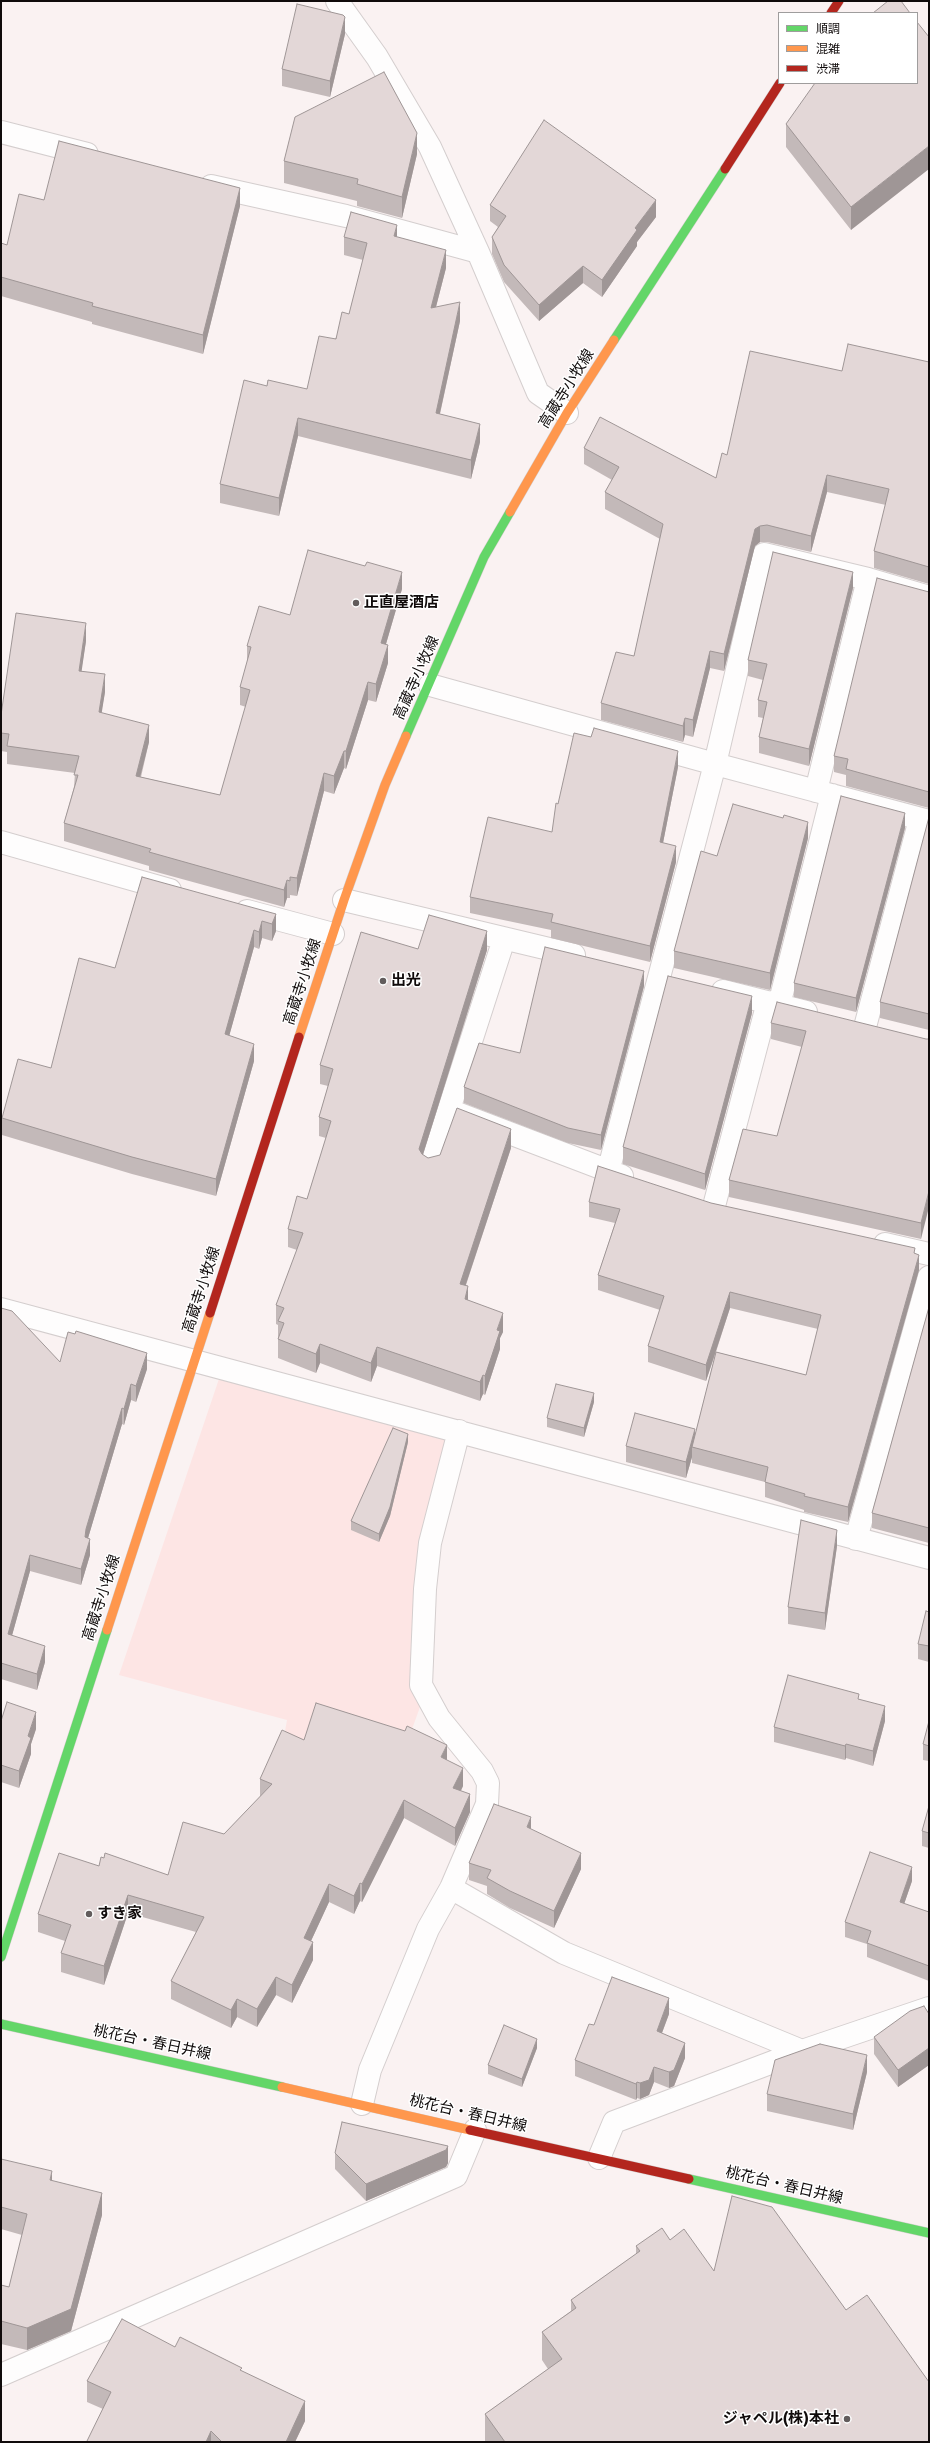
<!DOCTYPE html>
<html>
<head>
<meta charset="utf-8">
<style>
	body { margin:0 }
	#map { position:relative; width:930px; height:2443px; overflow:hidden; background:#faf2f2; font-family:Signika,"Noto Sans JP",sans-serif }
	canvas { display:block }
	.frame { position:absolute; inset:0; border:2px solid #100b0b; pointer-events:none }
	.legend { position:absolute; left:778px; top:12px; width:140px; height:72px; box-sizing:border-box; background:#fff; border:1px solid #9f9d9d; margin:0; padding:5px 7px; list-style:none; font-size:12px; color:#100b0b }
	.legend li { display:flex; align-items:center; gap:8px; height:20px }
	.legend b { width:20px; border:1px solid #9f9d9d }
</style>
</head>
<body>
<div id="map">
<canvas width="930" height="2443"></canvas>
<div class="frame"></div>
<ul class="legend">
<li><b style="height:5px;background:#63d668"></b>順調</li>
<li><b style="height:5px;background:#ff974d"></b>混雑</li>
<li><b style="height:5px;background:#b3261e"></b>渋滞</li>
</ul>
</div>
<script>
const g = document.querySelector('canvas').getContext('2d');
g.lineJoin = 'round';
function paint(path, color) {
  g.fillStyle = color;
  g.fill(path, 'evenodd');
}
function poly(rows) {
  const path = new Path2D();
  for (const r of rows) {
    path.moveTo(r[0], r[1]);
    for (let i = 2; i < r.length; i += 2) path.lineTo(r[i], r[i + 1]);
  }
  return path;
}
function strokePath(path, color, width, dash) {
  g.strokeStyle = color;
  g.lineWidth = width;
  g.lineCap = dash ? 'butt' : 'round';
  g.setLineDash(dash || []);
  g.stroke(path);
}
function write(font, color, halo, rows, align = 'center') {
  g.font = font + ' Signika,"Noto Sans JP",sans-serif';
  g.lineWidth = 3;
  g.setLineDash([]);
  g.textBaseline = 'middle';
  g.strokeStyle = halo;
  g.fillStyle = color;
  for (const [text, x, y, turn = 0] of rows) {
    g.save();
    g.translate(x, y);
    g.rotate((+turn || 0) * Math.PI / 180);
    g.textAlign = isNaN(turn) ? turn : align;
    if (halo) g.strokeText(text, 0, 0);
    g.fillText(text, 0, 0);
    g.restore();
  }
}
paint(poly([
	[223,1367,459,1431,430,1543,425,1693,402,1757,304,1757,282,1748,287,1720,119,1675]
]), '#fde5e4');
const street = poly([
	[337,1,377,57,430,147,478,252,538,393,567,413],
	[1,132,87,154],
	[211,186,346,216,478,252],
	[430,685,715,764,929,821],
	[816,791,868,579],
	[1,842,170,890],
	[344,900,574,955],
	[247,911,333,934],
	[723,991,806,1012],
	[779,1005,832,795],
	[865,1027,920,819],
	[449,1110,622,1176],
	[431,1165,504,939],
	[608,1172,715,764,764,554,868,579,929,597],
	[714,1206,768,1002],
	[885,1244,929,1254],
	[1,1309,929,1558],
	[856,1539,929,1277],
	[451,1888,564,1953,802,2051],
	[362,2104,370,2070,428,1929,451,1888,487,1804,488,1783,482,1771,439,1718,421,1685,425,1589,430,1543,459,1431],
	[599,2158,614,2122,802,2051,929,2008],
	[1,2375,456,2176,475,2130]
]);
const fast = poly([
	[614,340,725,169],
	[406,736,484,557,510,512],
	[1,1957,107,1630],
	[1,2024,282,2087],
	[689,2179,929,2233]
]);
const slow = poly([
	[510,512,567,413,614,340],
	[299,1037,344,900,385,785,406,736],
	[107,1630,210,1313],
	[282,2087,470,2130]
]);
const jam = poly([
	[831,13,839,1],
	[725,169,780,83],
	[210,1313,299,1037],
	[470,2130,689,2179]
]);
strokePath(street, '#d4cece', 24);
strokePath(fast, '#d4cece', 10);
strokePath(slow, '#d4cece', 10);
strokePath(jam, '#d4cece', 10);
strokePath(street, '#fefdfd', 22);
strokePath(fast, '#63d668', 9);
strokePath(slow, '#ff974d', 9);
strokePath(jam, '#b3261e', 9);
paint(poly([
	[345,34,330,97,282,86,282,69],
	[929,37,851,230,786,147,786,124],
	[417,154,402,218,357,206,357,201,284,183,284,161],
	[44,200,240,206,203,354,92,324,92,322,1,296,1,243,7,245],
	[490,205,656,217,637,242,637,246,602,297,583,283,539,321,504,282,492,254,492,237,498,227,490,221],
	[344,237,397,237,446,268,436,307,460,321,440,414,480,442,471,479,298,436,279,516,220,503,220,484,307,389,349,314,363,260,344,255],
	[929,362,929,584,874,568,874,551,886,505,827,492,811,552,767,542,760,542,755,546,724,671,710,668,693,737,685,735,683,742,601,720,601,703,634,656,660,539,605,509,605,492,612,480,584,464,584,448,716,478,727,455,842,371],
	[853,588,809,766,759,753,759,737,763,718,758,717,758,700,763,680,748,676,748,660],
	[402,589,386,644,388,663,376,702,368,700,346,769,344,768,334,794,324,791,297,896,290,895,290,898,287,898,284,907,149,870,149,866,64,841,64,823,74,787,75,773,7,764,7,752,1,751,1,715,86,641,81,671,105,692,101,713,149,742,141,777,220,795,246,707,240,705,240,687,247,663,247,646,290,615],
	[929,592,929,808,846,786,846,775,834,772,834,756],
	[678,767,663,843,676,862,650,962,551,938,551,930,470,913,470,897,552,832,558,804],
	[929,817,929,1030,880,1018,880,1002],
	[783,818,808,838,770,990,674,968,674,951,717,856],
	[905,828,856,1012,794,997,794,983],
	[276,914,276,931,272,941,262,938,259,949,254,947,229,1036,254,1061,216,1196,132,1174,2,1135,2,1118,51,1068,115,968],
	[418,949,487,950,423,1155,428,1158,511,1148,466,1285,468,1300,503,1332,500,1338,500,1349,485,1395,483,1394,480,1401,377,1366,371,1382,320,1363,316,1373,278,1358,278,1325,276,1324,276,1305,297,1250,288,1247,288,1229,307,1199,326,1138,319,1136,319,1117,328,1086,320,1084,320,1065],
	[644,986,601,1150,568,1143,464,1103,464,1087,520,1053],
	[752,1013,705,1190,623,1164,623,1147],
	[771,1023,926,1039,921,1239,729,1197,729,1180,777,1136,802,1047,771,1039],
	[589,1202,711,1203,915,1253,919,1270,848,1522,804,1512,804,1510,765,1497,765,1482,692,1463,692,1457,686,1478,626,1462,626,1446,695,1435,716,1352,706,1381,648,1362,648,1346,660,1310,598,1290,598,1275,615,1223,589,1217],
	[730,1308,818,1329,806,1375,716,1352],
	[929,1307,929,1543,872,1528,872,1513],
	[1,1308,60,1362,147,1369,136,1402,131,1400,124,1425,122,1424,88,1538,90,1555,81,1585,30,1571,12,1635,45,1662,37,1690,1,1679],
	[594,1402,584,1437,547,1427,547,1418],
	[408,1442,390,1516,379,1542,351,1530,351,1521],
	[837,1546,825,1630,788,1624,788,1607],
	[929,1612,929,1662,918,1659,918,1644],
	[859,1699,885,1721,873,1766,846,1758,845,1760,774,1742,774,1727],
	[1,1721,36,1729,31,1744,31,1754,19,1788,1,1782],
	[929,1721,929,1761,923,1760,923,1744],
	[304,1740,447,1760,463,1786,461,1791,470,1812,455,1846,404,1818,362,1902,360,1901,354,1914,329,1902,311,1941,313,1960,292,2003,276,1995,257,2027,237,2017,231,2028,171,1999,171,1981,196,1932,128,1913,104,1985,61,1972,61,1953,65,1941,38,1932,38,1914,99,1866,104,1858,168,1875,224,1834,260,1797,260,1779],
	[929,1806,929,1848,922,1846,922,1831],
	[531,1829,581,1869,554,1928,510,1908,487,1894,487,1886,469,1880,469,1863],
	[912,1881,904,1904,929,1912,929,1981,867,1957,867,1944,845,1937,845,1922],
	[669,2014,662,2033,685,2058,674,2086,669,2088,654,2082,649,2095,640,2099,637,2098,636,2100,575,2076,575,2060,594,2025],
	[929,2014,929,2065,898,2087,874,2054,874,2037],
	[537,2048,522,2087,488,2074,488,2065],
	[867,2072,853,2130,767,2111,767,2094],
	[335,2153,448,2163,446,2167,366,2201,335,2169],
	[1,2159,52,2180,102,2215,71,2331,27,2350,1,2344,1,2285,9,2287,22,2235,1,2229],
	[670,2240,714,2271,929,2442,485,2442,485,2414,548,2369,542,2360,542,2332,571,2311,571,2300,636,2254,636,2246],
	[175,2347,242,2371,305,2421,295,2442,87,2442,103,2409,87,2402,87,2381]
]), '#c3b9b9');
paint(poly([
	[345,17,345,34,330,97,330,81],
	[417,133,417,154,402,218,402,197],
	[929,146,929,169,851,230,851,207],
	[240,188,240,206,203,354,203,335],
	[656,200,656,217,637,242,637,246,602,297,602,280,635,228],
	[397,225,397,243,394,236],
	[446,250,446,268,431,326,431,308],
	[583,266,583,283,539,321,539,305],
	[460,302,460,321,436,431,436,413],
	[298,418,298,436,279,516,279,498],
	[480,424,480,442,471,479,471,460],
	[827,475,827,492,811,552,811,536],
	[760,526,760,542,755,546,724,671,724,654,755,529],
	[402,572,402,589,381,661,381,643],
	[853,572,853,588,809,766,809,749],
	[86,623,86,641,79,689,79,671],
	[388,645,388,663,376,702,376,684],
	[710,651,710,668,693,737,693,720],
	[105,674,105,692,99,730,99,712],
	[368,682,368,700,346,769,346,751],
	[685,718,685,735,683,742,683,726],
	[149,725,149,742,136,793,136,776],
	[344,751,344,768,334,794,334,776],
	[678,751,678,767,660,858,660,842],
	[324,773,324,791,297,896,297,878],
	[905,813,905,828,856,1012,856,998],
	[808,822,808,838,770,990,770,973],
	[676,846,676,862,650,962,650,946],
	[287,880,287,898,284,907,284,890],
	[276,914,276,931,272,941,272,924],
	[262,921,262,938,259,949,259,932],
	[254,930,254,947,225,1051,225,1034],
	[487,931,487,950,419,1167,419,1149],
	[644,971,644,986,601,1150,601,1135],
	[752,996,752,1013,705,1190,705,1174],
	[254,1044,254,1061,216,1196,216,1179],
	[511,1129,511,1148,460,1302,460,1284],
	[929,1191,929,1207,921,1239,921,1223],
	[919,1255,919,1270,848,1522,848,1507],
	[468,1286,468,1305,465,1299],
	[730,1292,730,1308,706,1381,706,1365],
	[503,1313,503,1332,500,1338,500,1349,485,1395,485,1376,497,1330],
	[320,1344,320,1363,316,1373,316,1354],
	[377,1347,377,1366,371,1382,371,1363],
	[147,1353,147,1369,136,1402,136,1386],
	[483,1375,483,1394,480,1401,480,1382],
	[131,1384,131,1400,124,1425,124,1409],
	[594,1393,594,1402,584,1437,584,1428],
	[122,1408,122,1424,86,1545,85,1537,86,1529],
	[695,1429,695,1445,692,1447,692,1457,686,1478,686,1462],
	[408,1434,408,1442,390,1516,379,1542,379,1534],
	[837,1530,837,1546,825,1630,825,1613],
	[90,1539,90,1555,81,1585,81,1569],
	[30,1555,30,1571,8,1650,8,1634],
	[45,1646,45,1662,37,1690,37,1674],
	[885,1706,885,1721,873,1766,873,1751],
	[36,1712,36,1729,31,1744,31,1754,19,1788,19,1771,28,1736],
	[846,1744,846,1758,845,1760,845,1746],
	[447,1745,447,1763,441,1757],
	[463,1768,463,1786,453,1806,453,1788],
	[470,1794,470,1812,455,1846,455,1828],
	[2,1795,2,1812,1,1814,1,1798],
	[404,1800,404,1818,362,1902,362,1884],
	[531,1817,531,1834,527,1827],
	[581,1853,581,1869,554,1928,554,1911],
	[912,1867,912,1881,900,1916,900,1902],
	[360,1883,360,1901,354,1914,354,1896],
	[329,1884,329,1902,304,1956,304,1938],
	[128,1895,128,1913,104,1985,104,1966],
	[313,1942,313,1960,292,2003,292,1985],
	[276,1977,276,1995,257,2027,257,2009],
	[669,1998,669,2014,657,2046,657,2031],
	[237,1999,237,2017,231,2028,231,2010],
	[537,2039,537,2048,522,2087,522,2079],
	[685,2043,685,2058,674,2086,669,2088,669,2072],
	[929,2048,929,2065,898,2087,898,2070],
	[867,2055,867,2072,853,2130,853,2114],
	[654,2067,654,2082,649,2095,640,2099,640,2083],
	[637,2082,637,2098,636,2100,636,2084],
	[448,2146,448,2163,446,2167,366,2201,366,2184],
	[52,2171,52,2194,50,2180],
	[102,2193,102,2215,71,2331,27,2350,27,2328],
	[305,2401,305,2421,295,2442,286,2442],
	[211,2431,211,2442,206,2442]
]), '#9f9696');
const building = poly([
	[888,1,901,1,910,13,873,13,888,1],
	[297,4,343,15,345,17,330,81,282,69,297,4],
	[917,22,929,37,929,146,851,207,786,124,815,83,917,83,917,22],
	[384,72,417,133,402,197,357,184,358,179,284,161,295,117,384,72],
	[544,120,656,200,635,228,637,230,602,280,583,266,539,305,504,265,492,237,506,216,490,205,544,120],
	[59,141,240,188,203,335,92,306,93,303,1,277,1,243,7,245,19,194,44,200,59,141],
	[351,212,397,225,394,236,446,250,431,308,460,302,436,413,480,424,471,460,298,418,279,498,220,484,244,380,267,386,268,380,307,389,319,336,336,339,342,312,349,314,367,243,344,237,351,212],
	[848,344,929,362,929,567,874,551,889,489,827,475,811,536,767,525,760,526,755,529,724,654,710,651,693,720,685,718,683,726,601,703,616,652,634,656,663,524,605,492,619,467,584,448,600,417,716,478,722,453,727,455,750,351,842,371,848,344],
	[308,550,365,566,367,562,402,572,381,643,388,645,376,684,368,682,346,751,344,751,334,776,324,773,297,878,290,877,290,881,287,880,284,890,149,852,151,849,64,823,78,775,74,775,79,756,7,746,9,734,1,733,1,715,16,613,86,623,79,671,105,674,99,712,149,725,136,776,220,795,250,690,240,687,251,647,247,646,259,606,290,615,308,550],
	[773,552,853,572,809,749,759,737,767,702,758,700,767,664,748,660,773,552],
	[877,578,929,592,929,792,846,769,848,759,834,756,877,578],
	[594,728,678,751,660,842,676,846,650,946,551,922,553,914,470,897,488,817,552,832,556,803,558,804,574,733,591,737,594,728],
	[841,796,905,813,856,998,794,983,841,796],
	[733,804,783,818,784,815,808,822,770,973,674,951,701,851,717,856,733,804],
	[929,817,929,1014,880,1002,929,817],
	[142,877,276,914,272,924,262,921,259,932,254,930,225,1034,254,1044,216,1179,132,1157,2,1118,18,1059,51,1068,79,958,115,968,142,877],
	[429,915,487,931,419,1149,422,1154,428,1158,440,1155,457,1108,511,1129,460,1284,468,1286,465,1299,503,1313,497,1330,500,1331,485,1376,483,1375,480,1382,377,1347,371,1363,320,1344,316,1354,278,1339,284,1323,278,1321,284,1308,276,1305,303,1233,288,1229,297,1196,307,1199,331,1121,319,1117,333,1069,320,1065,361,932,418,949,429,915],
	[545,947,644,971,601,1135,568,1128,464,1087,479,1043,520,1053,545,947],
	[668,976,752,996,705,1174,623,1147,668,976],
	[777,1002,926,1039,929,1039,929,1191,921,1223,729,1180,743,1129,777,1136,806,1031,771,1023,777,1002],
	[598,1166,711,1203,915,1248,914,1253,919,1255,848,1507,804,1496,805,1494,765,1482,768,1467,692,1447,716,1352,806,1375,821,1315,730,1292,706,1365,648,1346,664,1296,598,1275,620,1209,589,1202,598,1166],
	[929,1307,929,1528,872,1513,929,1307],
	[1,1308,12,1311,60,1362,68,1332,75,1334,76,1331,147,1353,136,1386,131,1384,124,1409,122,1408,86,1529,85,1537,90,1539,81,1569,30,1555,8,1634,45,1646,37,1674,1,1663,1,1308],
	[556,1384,594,1393,584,1428,547,1418,556,1384],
	[635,1413,695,1429,686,1462,626,1446,635,1413],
	[393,1428,408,1434,390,1507,379,1534,351,1521,393,1428],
	[801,1520,837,1530,825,1613,788,1607,801,1520],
	[926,1611,929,1612,929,1646,918,1644,926,1611],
	[788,1675,859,1694,858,1699,885,1706,873,1751,846,1744,845,1746,774,1727,788,1675],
	[7,1702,36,1712,28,1736,31,1738,19,1771,1,1765,1,1721,7,1702],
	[316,1703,405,1731,407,1726,447,1745,441,1757,463,1768,453,1788,470,1794,455,1828,404,1800,362,1884,360,1883,354,1896,329,1884,304,1938,313,1942,292,1985,276,1977,257,2009,237,1999,231,2010,171,1981,204,1917,128,1895,104,1966,61,1953,71,1925,38,1914,59,1853,99,1866,101,1857,104,1858,105,1853,168,1875,183,1822,224,1834,272,1784,260,1779,282,1730,304,1740,316,1703],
	[929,1721,929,1746,923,1744,929,1721],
	[494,1804,531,1817,527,1827,581,1853,554,1911,510,1891,487,1878,491,1870,469,1863,494,1804],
	[929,1806,929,1833,922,1831,929,1806],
	[870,1852,912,1867,900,1902,929,1912,929,1966,867,1943,871,1931,845,1922,870,1852],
	[612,1977,669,1998,657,2031,685,2043,674,2070,669,2072,654,2067,649,2080,640,2083,637,2082,636,2084,575,2060,589,2024,594,2025,612,1977],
	[924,2006,929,2014,929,2048,898,2070,874,2037,910,2011,924,2006],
	[504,2025,537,2039,522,2079,488,2065,504,2025],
	[820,2044,867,2055,853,2114,767,2094,775,2060,820,2044],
	[342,2122,448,2146,446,2150,366,2184,335,2153,342,2122],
	[1,2159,52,2171,50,2180,102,2193,71,2309,27,2328,1,2321,1,2285,9,2287,27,2214,1,2207,1,2159],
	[732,2196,772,2207,846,2310,867,2295,929,2382,929,2442,505,2442,485,2414,562,2359,542,2332,576,2308,571,2300,640,2251,636,2246,662,2228,670,2240,684,2229,714,2271,732,2196],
	[122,2319,175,2347,180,2337,242,2368,240,2370,305,2401,286,2442,222,2442,211,2431,206,2442,89,2442,87,2441,111,2392,87,2381,122,2319]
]);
paint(building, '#e3d7d7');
strokePath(building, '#9f9696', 1);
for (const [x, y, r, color] of [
	[356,603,4,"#625c5c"],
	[383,981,4,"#625c5c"],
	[89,1914,4,"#625c5c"],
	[847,2419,4,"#625c5c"]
]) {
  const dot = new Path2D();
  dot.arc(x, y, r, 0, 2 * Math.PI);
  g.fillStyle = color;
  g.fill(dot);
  strokePath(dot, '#fff', 1.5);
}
write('15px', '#100b0b', '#fff', [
	["高蔵寺小牧線",567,389,-58],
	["高蔵寺小牧線",417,678,-66],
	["高蔵寺小牧線",303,982,-72],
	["高蔵寺小牧線",202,1290,-72],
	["高蔵寺小牧線",102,1598,-72],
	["桃花台・春日井線",152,2043,12],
	["桃花台・春日井線",468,2114,13],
	["桃花台・春日井線",784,2186,13]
]);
write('bold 15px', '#100b0b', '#fff', [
	["正直屋酒店",364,603],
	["出光",391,981],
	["すき家",97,1914],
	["ジャペル(株)本社",839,2419,"right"]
], 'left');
</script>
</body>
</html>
